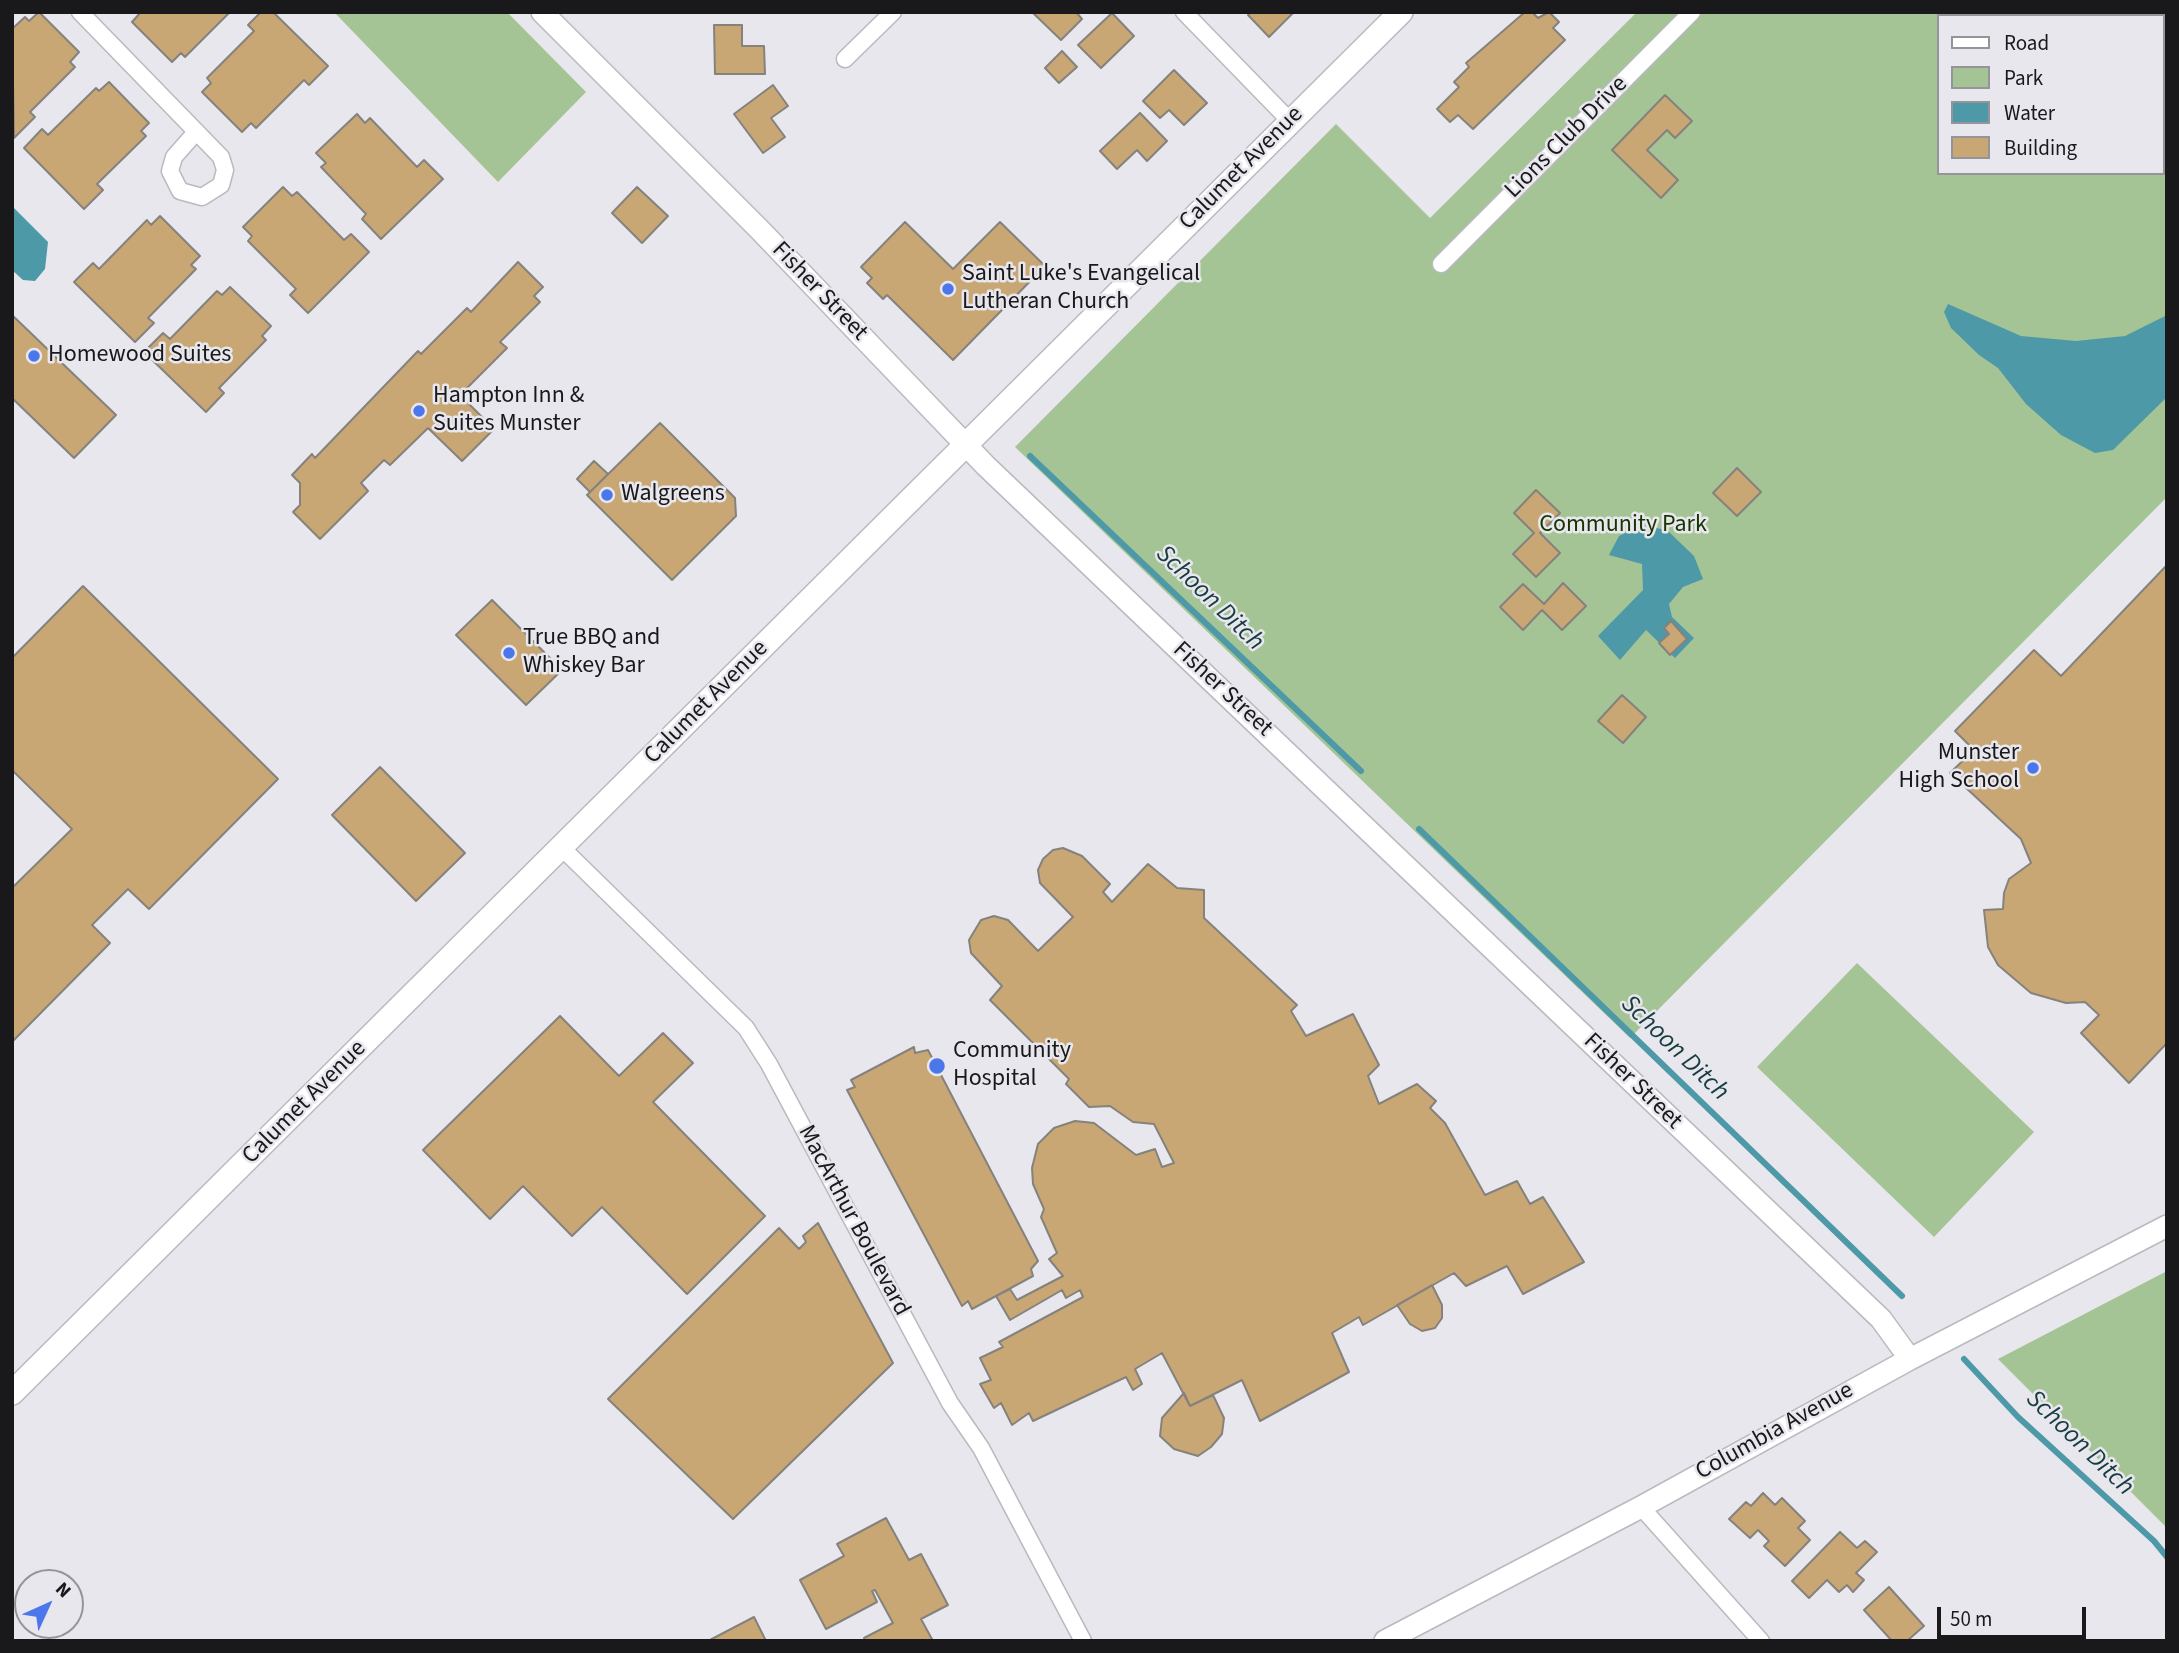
<!DOCTYPE html>
<html>
<head>
<meta charset="utf-8">
<style>
	body { margin:0 }
	#map { position:relative; width:2179px; height:1653px; overflow:hidden; background:#e7e7ed; font-family:"Source Sans 3",sans-serif }
	canvas { display:block }
	.frame { position:absolute; inset:0; border:14px solid #19191b; pointer-events:none }
	.legend { position:absolute; left:1937px; top:14px; width:228px; height:161px; box-sizing:border-box; background:#e7e7ed; border:2px solid #959599; margin:0; padding:9px 12px; list-style:none; font-size:21px; color:#19191b }
	.legend li { display:flex; align-items:center; gap:14px; height:35px }
	.legend b { width:35px; border:2px solid #959599 }
	.north { position:absolute; left:14px; top:1569px; width:70px; height:70px; box-sizing:border-box; background:#e7e7ed; border:2px solid #959599; border-radius:50%; rotate:45deg; font-size:19px; font-weight:700; line-height:28px; text-align:center; color:#19191b }
	.north::after { content:''; display:block; margin:auto; width:24px; height:32px; background:#4c77ea; clip-path:polygon(50% 0,100% 100%,50% 72%,0 100%) }
	.scale { position:absolute; left:1937px; top:1607px; width:149px; height:32px; box-sizing:border-box; border:4px solid #19191b; border-top:0; padding-left:9px; font-size:21px; line-height:24px; white-space:nowrap; color:#19191b; -webkit-text-stroke:5px #e7e7ed; paint-order:stroke }
</style>
</head>
<body>
<div id="map">
<canvas width="2179" height="1653"></canvas>
<div class="frame"></div>
<ul class="legend">
<li><b style="height:9px;background:#fff"></b>Road</li>
<li><b style="height:19px;background:#a5c495"></b>Park</li>
<li><b style="height:19px;background:#4e99a7"></b>Water</li>
<li><b style="height:19px;background:#c9a775"></b>Building</li>
</ul>
<div class="north">N</div>
<div class="scale">50 m</div>
</div>
<script>
const g = document.querySelector('canvas').getContext('2d');
g.lineJoin = 'round';
function paint(path, color) {
  g.fillStyle = color;
  g.fill(path, 'evenodd');
}
function poly(rows) {
  const path = new Path2D();
  for (const r of rows) {
    path.moveTo(r[0], r[1]);
    for (let i = 2; i < r.length; i += 2) path.lineTo(r[i], r[i + 1]);
  }
  return path;
}
function strokePath(path, color, width, dash) {
  g.strokeStyle = color;
  g.lineWidth = width;
  g.lineCap = dash ? 'butt' : 'round';
  g.setLineDash(dash || []);
  g.stroke(path);
}
function write(font, color, halo, rows, align = 'center') {
  g.font = font + ' "Source Sans 3",sans-serif';
  g.lineWidth = 5;
  g.setLineDash([]);
  g.textBaseline = 'middle';
  g.strokeStyle = halo;
  g.fillStyle = color;
  for (const [text, x, y, turn = 0] of rows) {
    g.save();
    g.translate(x, y);
    g.rotate((+turn || 0) * Math.PI / 180);
    g.textAlign = isNaN(turn) ? turn : align;
    if (halo) g.strokeText(text, 0, 0);
    g.fillText(text, 0, 0);
    g.restore();
  }
}
paint(poly([
	[334,12,507,12,586,92,498,182],
	[1637,12,2167,12,2167,497,1630,1038,1015,447,1336,124,1430,218],
	[1939,16,2163,16,2163,173,1939,173],
	[1857,963,2034,1132,1934,1237,1757,1067],
	[2167,1271,2167,1528,1998,1359]
]), '#a5c495');
paint(poly([
	[12,206,48,242,45,269,35,281,23,280,12,270],
	[1948,304,2021,336,2076,341,2125,336,2167,315,2167,397,2113,450,2095,453,2061,435,2026,404,1998,368,1979,355,1951,328,1944,312],
	[1640,525,1667,530,1694,556,1703,579,1683,587,1669,604,1672,617,1694,638,1675,658,1646,630,1620,660,1598,636,1643,590,1642,564,1609,555,1619,536]
]), '#4e99a7');
strokePath(poly([
	[1030,456,1361,771],
	[1419,829,1902,1296],
	[1964,1359,2018,1417,2154,1541,2167,1557]
]), '#4e99a7', 6);
const building = poly([
	[39,12,79,52,70,62,75,67,30,112,35,117,14,138,12,29,25,17,29,21,39,12],
	[230,12,185,57,181,53,172,62,132,22,141,12,230,12],
	[261,12,273,12,328,66,309,85,304,80,256,128,251,123,242,132,202,92,211,83,207,78,254,31,248,25,261,12],
	[1032,12,1076,12,1082,19,1061,40,1032,12],
	[1251,12,1294,12,1269,37,1248,15,1251,12],
	[1525,12,1532,12,1538,18,1549,12,1559,22,1553,28,1565,40,1473,129,1458,115,1450,122,1437,109,1459,87,1454,82,1469,67,1466,63,1525,12],
	[1112,13,1134,36,1101,68,1078,45,1112,13],
	[714,25,742,25,742,46,764,46,765,74,715,74,714,25],
	[1062,51,1077,67,1059,83,1045,68,1062,51],
	[1174,70,1207,103,1184,125,1169,110,1160,118,1143,101,1174,70],
	[109,82,149,123,141,131,146,136,97,184,103,190,84,209,24,148,42,129,48,135,96,88,99,91,109,82],
	[773,85,788,106,771,118,785,137,763,153,734,114,773,85],
	[1665,95,1692,121,1675,138,1667,130,1647,150,1678,180,1661,198,1612,150,1665,95],
	[1140,113,1167,141,1147,161,1137,150,1117,169,1100,151,1140,113],
	[357,114,365,123,370,118,417,167,424,160,443,179,381,239,362,219,366,214,321,167,326,163,316,153,357,114],
	[283,187,292,196,297,192,344,240,351,234,369,252,308,313,290,295,296,289,248,241,252,236,243,227,283,187],
	[637,187,668,216,642,243,612,213,637,187],
	[160,216,200,256,191,265,196,269,148,318,154,323,135,342,74,282,93,263,99,269,147,220,151,225,160,216],
	[905,222,953,269,1000,222,1045,266,953,360,887,295,883,299,867,283,872,278,861,267,905,222],
	[518,262,543,287,534,296,540,302,500,342,507,348,460,395,494,429,462,461,428,428,390,465,384,460,361,483,368,491,320,539,293,512,300,505,300,483,292,475,312,454,315,458,418,351,421,354,467,308,471,312,518,262],
	[230,287,271,326,262,336,266,340,219,388,224,393,206,412,144,352,163,333,170,339,217,291,222,295,230,287],
	[12,315,116,415,74,458,12,398,12,315],
	[660,423,735,498,736,516,672,580,587,495,660,423],
	[594,461,608,474,590,492,577,479,594,461],
	[1737,468,1761,492,1737,516,1713,493,1737,468],
	[1536,490,1560,513,1540,533,1560,553,1536,577,1513,554,1534,533,1514,513,1536,490],
	[2167,565,2167,1043,2129,1083,2081,1033,2099,1015,2085,1002,2066,1003,2031,993,1998,965,1988,947,1984,910,2003,909,2004,893,2009,879,2031,863,2021,839,1950,773,1974,750,1955,731,2034,650,2061,676,2167,565],
	[1563,583,1586,606,1562,630,1542,610,1523,630,1500,607,1523,584,1544,604,1563,583],
	[83,586,278,779,149,909,128,889,92,925,110,943,12,1042,12,888,72,829,12,770,12,658,83,586],
	[492,600,562,670,526,705,456,635,492,600],
	[1671,621,1687,639,1670,655,1659,643,1669,634,1664,628,1671,621],
	[1622,695,1646,717,1623,743,1598,721,1622,695],
	[380,767,465,853,416,901,332,815,380,767],
	[1063,848,1082,856,1110,884,1103,892,1112,902,1148,864,1177,888,1204,890,1204,918,1297,1005,1291,1011,1306,1036,1353,1014,1379,1065,1368,1076,1379,1104,1417,1084,1436,1101,1430,1108,1445,1123,1485,1195,1517,1181,1530,1204,1543,1197,1584,1262,1523,1294,1507,1266,1466,1286,1454,1273,1363,1325,1359,1317,1332,1333,1349,1372,1260,1421,1242,1380,1190,1406,1162,1353,1135,1369,1142,1384,1133,1390,1126,1377,1033,1421,1029,1413,1012,1425,1001,1403,994,1408,980,1384,991,1380,980,1358,1003,1347,999,1342,1083,1297,1080,1290,1066,1298,1062,1290,1010,1320,996,1296,1010,1289,1017,1300,1063,1276,1049,1259,1057,1253,1041,1217,1044,1209,1033,1184,1032,1168,1038,1144,1054,1128,1075,1121,1094,1123,1136,1155,1155,1149,1162,1167,1174,1163,1154,1124,1133,1122,1110,1106,1089,1107,1066,1084,1069,1079,990,1000,1002,986,971,953,969,940,981,920,994,916,1008,920,1038,951,1073,917,1040,883,1038,870,1043,859,1053,850,1063,848],
	[560,1016,619,1076,663,1033,693,1063,653,1102,765,1216,687,1294,602,1207,572,1236,523,1186,490,1219,423,1150,560,1016],
	[914,1047,915,1053,928,1050,1038,1261,1031,1269,1033,1276,972,1309,968,1301,962,1306,847,1090,855,1087,851,1080,914,1047],
	[818,1223,893,1363,733,1519,608,1399,779,1228,799,1249,806,1242,803,1236,818,1223],
	[1432,1285,1442,1305,1442,1318,1435,1328,1422,1331,1410,1324,1397,1305,1432,1285],
	[1184,1393,1190,1406,1213,1395,1224,1418,1222,1434,1211,1447,1198,1456,1174,1449,1160,1436,1162,1418,1184,1393],
	[1763,1493,1775,1505,1782,1498,1805,1521,1798,1528,1810,1540,1785,1566,1764,1546,1769,1541,1758,1530,1750,1538,1729,1519,1746,1502,1751,1506,1763,1493],
	[886,1518,909,1560,921,1554,948,1605,921,1619,933,1641,866,1641,864,1638,893,1623,875,1590,872,1591,877,1602,826,1629,800,1580,844,1556,837,1544,886,1518],
	[1840,1532,1857,1548,1865,1541,1877,1552,1856,1573,1864,1580,1853,1592,1847,1585,1839,1592,1827,1580,1809,1598,1792,1581,1840,1532],
	[1889,1587,1924,1626,1907,1641,1892,1641,1864,1610,1889,1587],
	[754,1617,766,1641,708,1641,754,1617]
]);
paint(building, '#c9a775');
strokePath(building, '#85827d', 2);
const minor = poly([
	[80,12,221,157,225,170,221,185,202,197,180,191,170,171,174,157,196,132],
	[1184,12,1291,122],
	[845,59,893,12],
	[1441,264,1692,12],
	[562,848,746,1028,769,1064,950,1403,981,1448,1083,1641],
	[1641,1507,1761,1641]
]);
const tertiary = poly([
	[542,12,760,230,986,466,1881,1319,1910,1359],
	[1385,1641,1641,1507,1910,1359,2167,1226]
]);
const secondary = poly([
	[12,1393,1401,12]
]);
strokePath(minor, '#b9babf', 19);
strokePath(tertiary, '#b9babf', 24);
strokePath(secondary, '#b9babf', 26);
strokePath(minor, '#fff', 16);
strokePath(tertiary, '#fff', 21);
strokePath(secondary, '#fff', 23);
for (const [x, y, r, color] of [
	[948,289,7,"#4c77ea"],
	[34,356,7,"#4c77ea"],
	[419,411,7,"#4c77ea"],
	[607,495,7,"#4c77ea"],
	[509,653,7,"#4c77ea"],
	[2033,768,7,"#4c77ea"],
	[937,1066,9,"#4c77ea"]
]) {
  const dot = new Path2D();
  dot.arc(x, y, r, 0, 2 * Math.PI);
  g.fillStyle = color;
  g.fill(dot);
  strokePath(dot, '#e7e7ed', 2.5);
}
write('24px', '#19191b', '#e7e7ed', [
	["Lions Club Drive",1567,138,-45],
	["Calumet Avenue",1242,169,-45],
	["Fisher Street",819,292,46],
	["Fisher Street",1222,690,43],
	["Calumet Avenue",707,703,-45],
	["Fisher Street",1632,1082,44],
	["Calumet Avenue",305,1103,-45],
	["MacArthur Boulevard",853,1221,62],
	["Columbia Avenue",1775,1432,-29]
]);
write('24px', '#19191b', '#e7e7ed', [
	["Saint Luke's Evangelical",962,275],
	["Lutheran Church",962,303],
	["Homewood Suites",48,356],
	["Hampton Inn &",433,397],
	["Suites Munster",433,425],
	["Walgreens",621,495],
	["True BBQ and",523,639],
	["Whiskey Bar",523,667],
	["Munster",2019,754,"right"],
	["High School",2019,782,"right"],
	["Community",953,1052],
	["Hospital",953,1080]
], 'left');
write('24px', '#163300', '#e7e7ed', [
	["Community Park",1623,526]
]);
write('italic 26px', '#173c42', '#e7e7ed', [
	["Schoon Ditch",1209,599,44],
	["Schoon Ditch",1674,1049,44],
	["Schoon Ditch",2079,1444,44]
]);
</script>
</body>
</html>
